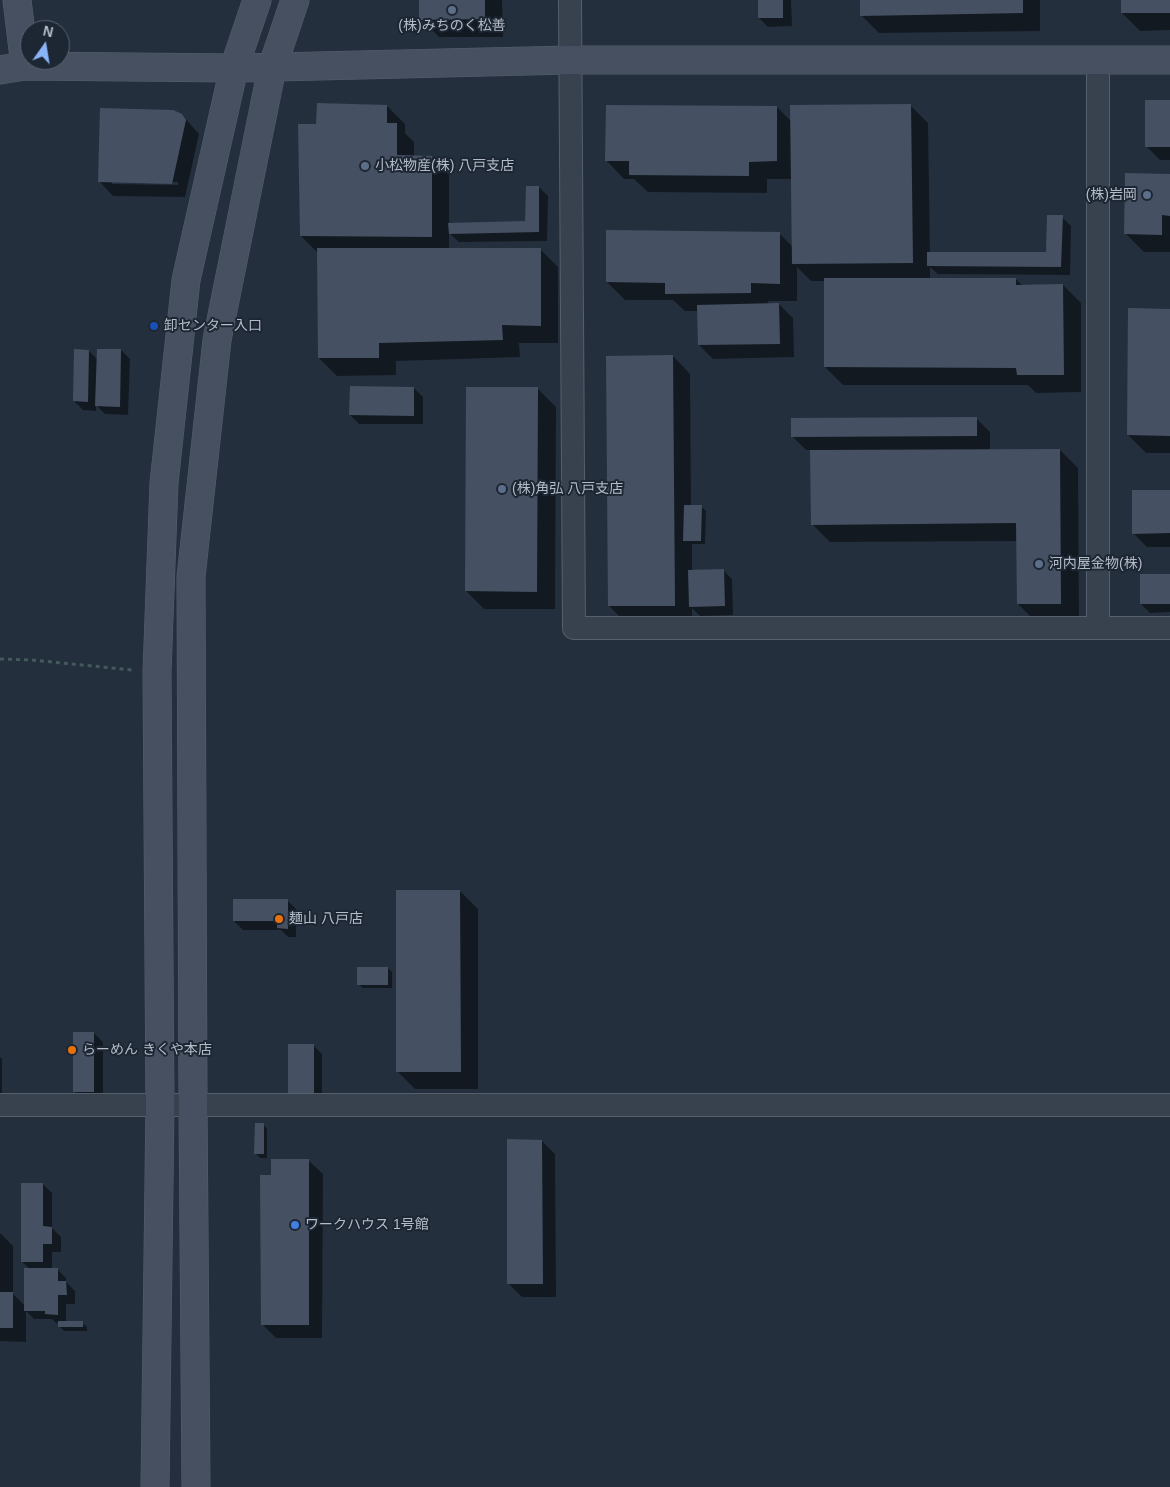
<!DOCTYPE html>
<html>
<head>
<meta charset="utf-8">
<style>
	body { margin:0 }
	#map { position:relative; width:1170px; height:1487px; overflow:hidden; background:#242f3e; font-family:Helvetica,sans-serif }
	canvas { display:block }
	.north { position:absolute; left:20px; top:20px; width:50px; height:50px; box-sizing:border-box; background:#1d2633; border:1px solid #59626f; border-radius:50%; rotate:13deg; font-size:14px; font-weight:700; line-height:20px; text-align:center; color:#b4bcc9 }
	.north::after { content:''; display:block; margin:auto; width:18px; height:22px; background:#8ab4f8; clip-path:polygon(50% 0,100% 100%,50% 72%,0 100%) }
</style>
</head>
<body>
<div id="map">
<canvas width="1170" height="1487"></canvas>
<div class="north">N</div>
</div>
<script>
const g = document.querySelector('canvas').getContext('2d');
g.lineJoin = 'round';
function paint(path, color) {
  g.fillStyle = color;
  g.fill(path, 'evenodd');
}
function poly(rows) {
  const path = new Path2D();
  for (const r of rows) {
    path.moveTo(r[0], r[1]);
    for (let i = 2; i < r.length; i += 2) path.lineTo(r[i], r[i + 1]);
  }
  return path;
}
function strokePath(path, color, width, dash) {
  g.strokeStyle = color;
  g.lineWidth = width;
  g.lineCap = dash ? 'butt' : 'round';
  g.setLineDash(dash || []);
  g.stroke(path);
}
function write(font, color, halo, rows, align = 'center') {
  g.font = font + ' Helvetica,"Noto Sans JP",sans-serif';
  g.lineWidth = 4;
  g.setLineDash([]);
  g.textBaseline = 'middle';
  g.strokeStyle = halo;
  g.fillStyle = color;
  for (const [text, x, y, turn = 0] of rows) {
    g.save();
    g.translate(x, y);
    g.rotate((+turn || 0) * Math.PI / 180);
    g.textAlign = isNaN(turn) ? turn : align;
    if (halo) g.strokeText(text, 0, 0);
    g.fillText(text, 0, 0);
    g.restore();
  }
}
paint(poly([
	[420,0,502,0,503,37,439,37,421,19],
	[759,0,791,0,792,26,768,27,759,18],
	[861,0,1040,0,1040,31,879,33,861,15],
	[1122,0,1170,0,1170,30,1140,31,1122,13],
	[1170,101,1170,160,1160,160,1146,146],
	[910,105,928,123,930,253,1047,254,1062,217,1071,226,1070,275,938,274,930,267,930,279,1016,279,1023,286,1063,285,1081,303,1081,392,1036,393,1028,385,843,385,825,367,825,281,811,281,797,267,797,301,768,301,769,305,779,304,793,318,794,357,713,359,699,345,698,311,685,311,673,300,625,300,607,282,779,233,793,247,792,179,767,179,767,193,648,192,634,179,624,179,607,161,777,107,791,121],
	[387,106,405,124,405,133,414,142,414,157,431,157,449,175,449,224,526,222,539,187,548,196,547,241,459,242,449,233,449,249,540,249,558,267,558,343,519,343,520,357,396,361,396,375,337,376,319,358,318,253,301,236,317,125],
	[182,115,199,134,185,197,113,196,100,182],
	[112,181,178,182,178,185,112,184],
	[1170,175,1170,252,1144,252,1126,234],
	[1170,310,1170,453,1146,453,1128,435],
	[121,350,130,359,128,415,105,414,96,405,96,411,83,410,74,401,89,351,98,360],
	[673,356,690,374,691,506,702,507,706,511,705,544,692,544,692,571,723,570,732,579,733,615,700,616,692,608,692,623,627,624,609,606],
	[414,388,423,397,423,424,359,424,350,415],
	[538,389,556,407,555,609,484,609,466,591],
	[976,418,990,432,990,451,1060,450,1078,468,1079,621,1036,622,1018,604,1018,541,830,542,812,524,812,450,806,450,792,436],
	[1170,491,1170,547,1147,547,1133,533],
	[1170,575,1170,612,1150,613,1141,604],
	[460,891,478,909,478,1089,415,1089,397,1071],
	[287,900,296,909,296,937,288,937,281,930,243,930,234,921],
	[388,968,392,972,392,988,363,988,358,984],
	[94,1033,103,1042,103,1100,83,1100,74,1091],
	[313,1045,322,1054,322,1105,298,1105],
	[0,1057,2,1059,2,1096,0,1096],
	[263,1124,267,1129,267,1158,260,1158,256,1154],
	[542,1141,555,1154,556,1297,522,1297,509,1284],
	[309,1161,323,1174,322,1338,276,1338,262,1324,272,1177],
	[43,1184,52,1193,52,1228,61,1237,61,1252,52,1252,52,1269,57,1269,66,1278,66,1282,75,1291,75,1304,66,1304,66,1323,82,1323,87,1327,87,1331,64,1331,60,1327,60,1323,56,1323,52,1319,34,1319,26,1311,26,1342,0,1341,0,1233,13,1246,13,1294,26,1307,30,1269,22,1262]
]), '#0007');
paint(poly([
	[419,0,485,0,485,19,419,20],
	[758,0,783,0,783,18,758,18],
	[860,0,1023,0,1023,13,860,16],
	[1121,0,1170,0,1170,13,1121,13],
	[1145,100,1170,100,1170,147,1145,147],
	[317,103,387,105,387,123,397,123,397,155,432,156,432,237,300,236,298,124,316,124],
	[911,104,913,263,792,264,790,105],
	[606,105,777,106,777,161,749,162,749,176,629,175,629,161,605,161],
	[100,108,173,110,182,114,186,120,172,184,98,182],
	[1125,173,1170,174,1170,216,1162,215,1162,235,1124,234],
	[526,186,539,186,539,232,449,234,448,223,525,221],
	[1047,215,1063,215,1061,267,927,266,927,252,1046,252],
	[606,230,780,232,780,284,751,283,751,293,665,294,665,283,606,282],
	[317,248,541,248,541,326,502,325,503,340,379,343,379,358,318,358],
	[824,278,1016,278,1016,285,1063,284,1064,375,1017,375,1016,368,824,367],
	[779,303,780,344,698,345,697,305],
	[1128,308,1170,309,1170,436,1127,435],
	[74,349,89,350,88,402,73,401],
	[97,349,121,349,120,407,95,406],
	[673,355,675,606,608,606,606,356],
	[350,386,414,387,414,416,349,415],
	[466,387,538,387,537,592,465,591],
	[977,417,977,436,791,437,791,418],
	[1060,449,1061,604,1017,604,1016,523,811,525,810,450],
	[1132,490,1170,490,1170,533,1132,534],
	[684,505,702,505,701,541,683,541],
	[724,569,725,606,689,607,688,570],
	[1140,574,1170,574,1170,604,1140,604],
	[396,890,460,890,461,1072,396,1072],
	[233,899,288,899,288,929,277,928,277,921,233,921],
	[357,967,388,967,388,985,357,985],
	[73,1032,94,1032,94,1092,73,1092],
	[288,1044,314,1044,314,1096,288,1097],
	[255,1123,264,1123,264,1154,254,1154],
	[507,1139,542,1140,543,1284,507,1284],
	[271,1159,309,1159,309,1325,261,1325,260,1175,271,1175],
	[21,1183,43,1183,43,1226,52,1227,52,1244,43,1244,43,1262,21,1262],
	[24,1268,58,1268,58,1281,66,1281,67,1295,58,1295,58,1315,45,1314,45,1311,24,1311],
	[0,1292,13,1292,13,1328,0,1328],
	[58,1321,83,1321,83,1327,58,1327]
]), '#455162');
const street = poly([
	[570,0,574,628,1170,628],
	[1098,61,1098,628],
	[0,1105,1170,1105]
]);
const secondary = poly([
	[17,0,25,66],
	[0,70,25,66,234,68,570,60,1170,60],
	[155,1487,160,1105,157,672,164,483,186,280,234,68,257,0],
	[196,1487,193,1105,191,577,217,340,272,68,295,0]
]);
strokePath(street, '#565f6c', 24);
strokePath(secondary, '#565f6c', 29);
strokePath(poly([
	[0,659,32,660,132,670]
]), '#44595c', 3, [4, 4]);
strokePath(street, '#38414e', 22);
strokePath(secondary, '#465061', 28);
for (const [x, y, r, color] of [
	[452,10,5,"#5c6f8a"],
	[365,166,5,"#5c6f8a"],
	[1147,195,5,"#5c6f8a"],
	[154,326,5,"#1a4fb4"],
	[502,489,5,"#5c6f8a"],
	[1039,564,5,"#5c6f8a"],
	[279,919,5,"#e8710a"],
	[72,1050,5,"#e8710a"],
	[295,1225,5,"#3f7fe0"]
]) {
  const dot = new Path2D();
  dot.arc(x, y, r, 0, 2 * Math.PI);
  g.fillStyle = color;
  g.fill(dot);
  strokePath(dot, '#1d2633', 2);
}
write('14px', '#b4bcc9', '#1d2633', [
	["(株)みちのく松善",452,26,"center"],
	["小松物産(株) 八戸支店",375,166],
	["(株)岩岡",1137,195,"right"],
	["卸センター入口",164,326],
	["(株)角弘 八戸支店",512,489],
	["河内屋金物(株)",1049,564],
	["麺山 八戸店",289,919],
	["らーめん きくや本店",82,1050],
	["ワークハウス 1号館",305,1225]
], 'left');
</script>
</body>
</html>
